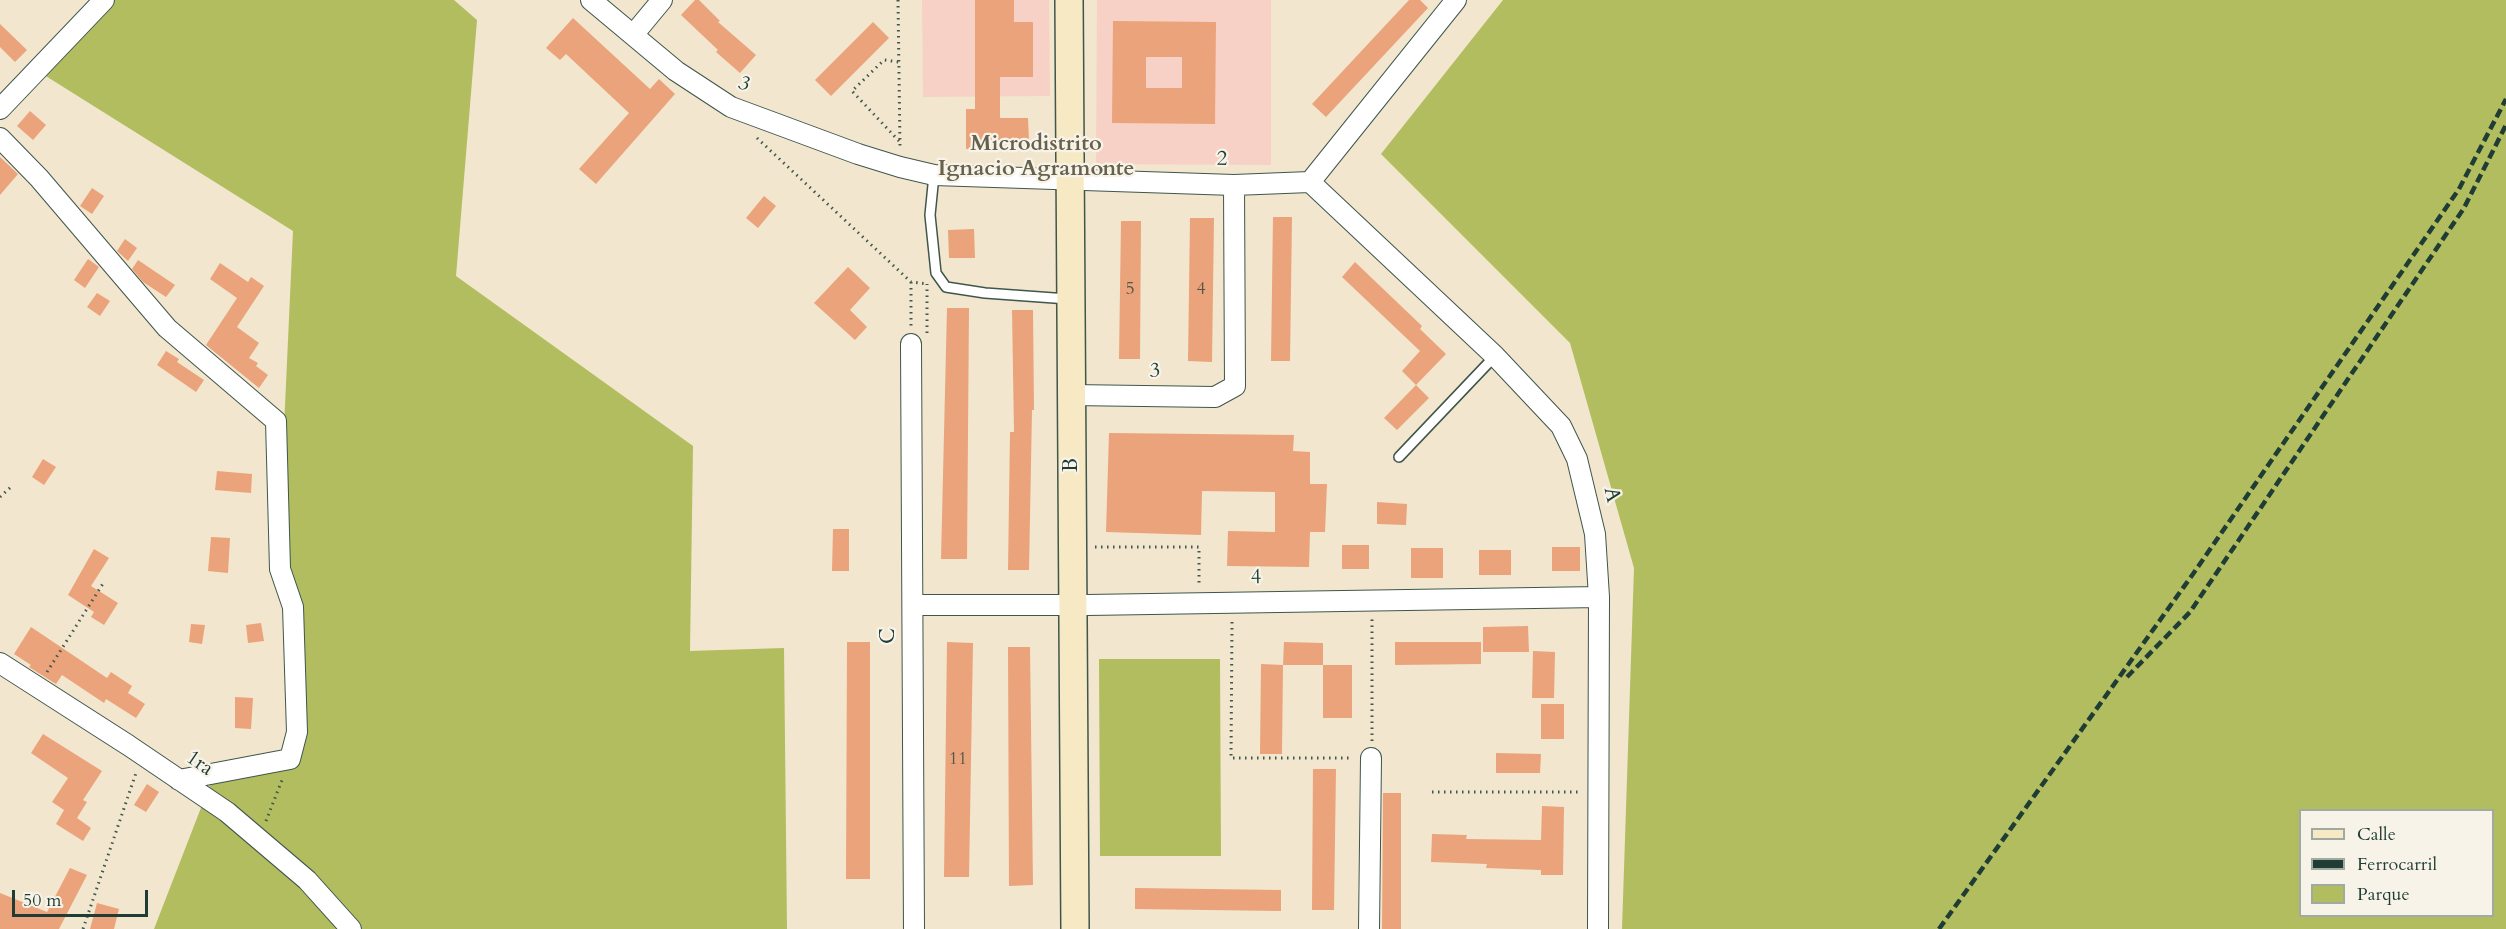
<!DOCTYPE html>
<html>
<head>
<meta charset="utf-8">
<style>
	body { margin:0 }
	#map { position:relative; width:2506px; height:929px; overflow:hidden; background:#f2e6ce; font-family:Cardo,serif }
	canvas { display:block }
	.legend { position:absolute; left:2299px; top:809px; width:195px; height:108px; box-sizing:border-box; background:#f7f3e8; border:2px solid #a1aaa0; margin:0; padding:8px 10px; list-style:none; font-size:18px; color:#1f3d34 }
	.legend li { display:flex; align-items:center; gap:12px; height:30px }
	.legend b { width:30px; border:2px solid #a1aaa0 }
	.scale { position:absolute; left:12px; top:890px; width:136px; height:27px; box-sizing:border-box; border:3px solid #1f3d34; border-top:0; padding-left:8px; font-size:18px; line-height:21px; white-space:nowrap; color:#1f3d34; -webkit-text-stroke:4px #f7f3e8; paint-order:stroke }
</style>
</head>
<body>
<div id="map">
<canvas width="2506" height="929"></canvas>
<ul class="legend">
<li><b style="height:8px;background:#f7e9c3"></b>Calle</li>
<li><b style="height:8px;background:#1f3d34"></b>Ferrocarril</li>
<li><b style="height:16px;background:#b1bd5f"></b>Parque</li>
</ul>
<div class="scale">50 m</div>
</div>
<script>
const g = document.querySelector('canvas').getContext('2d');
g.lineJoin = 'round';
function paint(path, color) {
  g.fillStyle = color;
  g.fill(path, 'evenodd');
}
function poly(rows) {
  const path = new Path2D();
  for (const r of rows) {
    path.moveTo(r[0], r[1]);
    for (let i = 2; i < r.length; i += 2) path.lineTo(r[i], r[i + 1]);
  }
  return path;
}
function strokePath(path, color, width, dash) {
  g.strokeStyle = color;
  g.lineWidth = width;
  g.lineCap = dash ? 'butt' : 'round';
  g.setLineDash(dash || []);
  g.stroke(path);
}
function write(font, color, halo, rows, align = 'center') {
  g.font = font + ' Cardo,serif';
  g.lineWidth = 4.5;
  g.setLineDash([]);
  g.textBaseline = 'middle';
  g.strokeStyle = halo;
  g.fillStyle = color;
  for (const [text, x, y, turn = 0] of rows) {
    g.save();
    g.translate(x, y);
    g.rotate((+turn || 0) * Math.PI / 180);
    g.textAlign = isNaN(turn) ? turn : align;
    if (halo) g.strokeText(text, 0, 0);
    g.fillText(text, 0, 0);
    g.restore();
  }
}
paint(poly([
	[922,0,1049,0,1050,96,923,97],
	[1097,0,1271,0,1271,165,1096,164]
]), '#f7d1c6');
paint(poly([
	[107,0,454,0,477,20,456,276,693,446,690,651,784,648,787,929,154,929,211,782,293,765,282,471,293,231,41,73],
	[1503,0,2506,0,2506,929,1622,929,1634,568,1570,343,1381,154],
	[2300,810,2492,810,2492,916,2300,916],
	[1099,659,1220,659,1221,856,1100,856]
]), '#b1bd5f');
paint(poly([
	[695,0,699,0,720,21,718,22,756,55,740,73,716,52,718,50,681,15],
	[975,0,1014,0,1014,22,1033,22,1033,77,1000,77,1000,118,1028,118,1029,140,985,141,986,149,966,149,966,109,975,109],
	[1409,0,1420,0,1428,8,1326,117,1312,104],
	[573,18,650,89,659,79,675,94,596,184,579,169,629,113,566,54,560,60,546,48],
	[1113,21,1216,22,1215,124,1112,123],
	[1146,57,1182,57,1182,88,1146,88],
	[873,22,889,38,831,96,815,80],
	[0,24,27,50,15,62,0,47],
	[30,111,46,125,33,140,17,126],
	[0,157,18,174,0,195],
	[92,188,104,196,92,214,80,206],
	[764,196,776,206,758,228,746,218],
	[1273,217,1292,217,1290,361,1271,361],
	[1190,218,1214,218,1212,362,1188,361],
	[1121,221,1141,221,1140,359,1119,359],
	[974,229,975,258,949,258,948,230],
	[125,239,137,248,128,261,117,251],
	[88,259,99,267,85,288,74,280],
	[138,260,175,285,166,297,143,282,132,269],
	[1355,262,1422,326,1420,329,1446,354,1416,385,1402,371,1420,351,1342,277],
	[220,263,248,282,251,277,264,286,237,327,259,343,249,358,258,363,256,366,268,375,259,388,206,345,237,298,210,279],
	[848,267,870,288,850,310,867,327,855,340,814,303],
	[97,293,110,301,100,316,87,307],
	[947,308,969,308,967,559,941,559],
	[1012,310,1033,310,1034,410,1032,410,1029,570,1008,570,1010,432,1014,432],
	[166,351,179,359,177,362,204,380,196,392,157,365],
	[1416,385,1429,398,1397,430,1384,418],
	[1109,433,1294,435,1293,451,1310,452,1310,484,1327,484,1325,532,1310,532,1309,567,1227,566,1228,531,1275,532,1275,492,1202,491,1201,535,1106,532],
	[43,459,56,467,44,485,32,477],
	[217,471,252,474,251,493,215,490],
	[1377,502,1407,504,1406,525,1377,524],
	[833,529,849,529,849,571,832,571],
	[211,537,230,538,228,573,208,571],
	[1342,545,1369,545,1369,569,1342,569],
	[1552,547,1580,547,1580,571,1552,571],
	[1411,548,1443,548,1443,578,1411,578],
	[94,549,109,558,91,586,118,603,104,625,91,617,94,612,68,595],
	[1479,550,1511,550,1511,575,1479,575],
	[261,623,264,641,248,643,246,625],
	[191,624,205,625,202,644,189,642],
	[1528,626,1529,652,1483,652,1483,627],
	[31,627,107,678,111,672,132,686,128,693,145,704,136,718,106,699,104,703,62,675,56,684,29,667,31,665,14,654],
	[847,642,870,642,870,879,846,879],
	[947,642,973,643,969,877,944,877],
	[1284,642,1323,643,1323,665,1283,665],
	[1395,642,1481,642,1481,664,1395,665],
	[1008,647,1030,647,1033,885,1009,886],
	[1533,651,1555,652,1554,698,1532,698],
	[1261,664,1283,665,1282,754,1260,754],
	[1323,665,1352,665,1352,718,1323,718],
	[235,697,253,698,251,729,235,728],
	[1541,704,1564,704,1564,739,1541,739],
	[43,734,102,771,83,800,87,802,77,818,91,828,83,841,56,824,64,810,52,802,68,778,31,753],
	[1496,753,1541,754,1540,773,1496,773],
	[1313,769,1336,769,1334,910,1312,910],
	[147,784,159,792,146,812,134,805],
	[1383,793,1401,793,1401,929,1382,929],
	[1542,806,1564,807,1563,875,1541,875,1541,870,1486,868,1487,864,1431,862,1432,834,1467,835,1466,839,1541,840],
	[70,868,87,875,59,929,0,929,0,893,47,912],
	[1135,888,1281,890,1281,911,1135,909],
	[97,903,119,909,114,929,90,929]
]), '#eaa37b');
const lane = poly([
	[934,175,930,215,936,273,946,287,985,293,1068,299],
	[1399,457,1495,356]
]);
const street = poly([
	[591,0,676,71,731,107,858,154,900,167,934,175,1234,185,1310,182,1456,0],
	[633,35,662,0],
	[0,109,104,0],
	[0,138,39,178,167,328,276,421,280,569,293,607,297,732,290,759,179,780],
	[1310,182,1495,356,1561,426,1577,459,1595,534,1599,597,1598,929],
	[911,344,914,929],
	[1071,395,1215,397,1235,386,1234,185],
	[913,605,1087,605,1599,597],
	[0,663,128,745,227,812,307,880,351,929],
	[1369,929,1371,758]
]);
const secondary = poly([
	[1069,0,1075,929]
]);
strokePath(lane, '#3f564b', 12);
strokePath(street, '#3f564b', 22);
strokePath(secondary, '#3f564b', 30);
strokePath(poly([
	[898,0,900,147],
	[757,138,911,282,928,284],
	[899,141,852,91,884,60,899,62],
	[911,282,911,328],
	[927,333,927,284],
	[0,497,11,487],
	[1095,547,1199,547,1199,586],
	[1232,622,1231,758,1352,758],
	[47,672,104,582],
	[1372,741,1372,618],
	[1432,792,1579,792],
	[266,821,282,780],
	[83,929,136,773]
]), '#3f564b', 3, [1.5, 4.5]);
strokePath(lane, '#fff', 9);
strokePath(street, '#fff', 20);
strokePath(secondary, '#f7e9c3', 27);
strokePath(poly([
	[2127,677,2190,612,2464,208,2506,125],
	[1939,929,2193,574,2459,189,2506,99]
]), '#1f3d34', 4.5, [9, 4.5]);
write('18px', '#525646', null, [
	["5",1130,290],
	["4",1201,290],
	["11",958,760]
]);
write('21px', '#1f3d34', '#f7f3e8', [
	["3",744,85,26],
	["2",1222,160,1],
	["3",1155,372,1],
	["B",1072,465,-90],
	["A",1611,495,77],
	["4",1256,578,-1],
	["C",889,636,-90],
	["1ra",199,764,34]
]);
write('bold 22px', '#66614d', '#f7f3e8', [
	["Microdistrito",1036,145],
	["Ignacio Agramonte",1036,170]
]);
</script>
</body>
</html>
